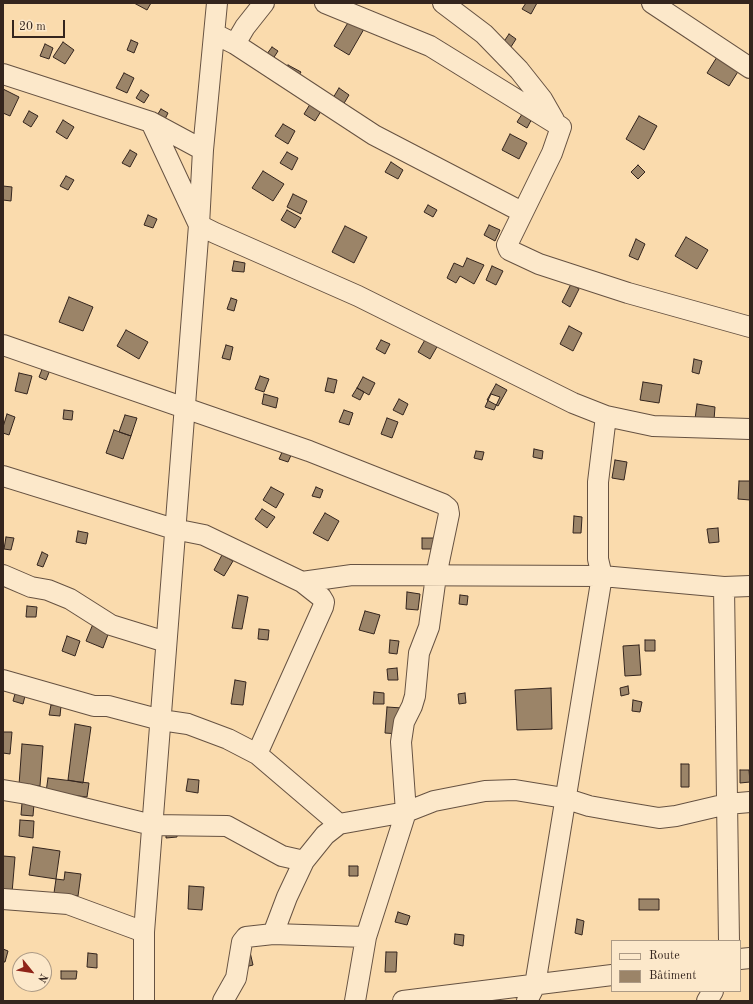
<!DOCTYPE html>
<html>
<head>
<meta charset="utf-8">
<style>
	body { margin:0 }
	#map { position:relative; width:753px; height:1004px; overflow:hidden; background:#fadbad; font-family:"Old Standard TT",serif }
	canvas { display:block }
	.frame { position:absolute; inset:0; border:4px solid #34251e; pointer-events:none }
	.legend { position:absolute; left:611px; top:940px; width:130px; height:52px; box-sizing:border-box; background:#fce8ca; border:1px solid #ac9a85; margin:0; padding:5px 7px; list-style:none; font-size:12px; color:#34251e }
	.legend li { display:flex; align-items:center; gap:8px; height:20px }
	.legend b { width:20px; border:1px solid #ac9a85 }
	.north { position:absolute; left:12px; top:952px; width:40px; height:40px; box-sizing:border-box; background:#fce8ca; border:1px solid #ac9a85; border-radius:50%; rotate:120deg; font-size:11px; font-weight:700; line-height:16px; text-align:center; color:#34251e }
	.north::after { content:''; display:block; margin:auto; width:14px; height:18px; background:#8f2418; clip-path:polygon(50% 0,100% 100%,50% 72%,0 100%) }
	.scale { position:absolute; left:12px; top:20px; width:53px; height:18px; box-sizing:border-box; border:2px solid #34251e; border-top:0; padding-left:5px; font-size:12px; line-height:14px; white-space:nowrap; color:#34251e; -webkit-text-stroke:3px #fce8ca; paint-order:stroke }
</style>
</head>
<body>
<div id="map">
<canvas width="753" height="1004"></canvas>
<div class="frame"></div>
<ul class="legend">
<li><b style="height:5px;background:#fce8ca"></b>Route</li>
<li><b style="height:11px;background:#9b8468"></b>Bâtiment</li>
</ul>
<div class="north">N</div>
<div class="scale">20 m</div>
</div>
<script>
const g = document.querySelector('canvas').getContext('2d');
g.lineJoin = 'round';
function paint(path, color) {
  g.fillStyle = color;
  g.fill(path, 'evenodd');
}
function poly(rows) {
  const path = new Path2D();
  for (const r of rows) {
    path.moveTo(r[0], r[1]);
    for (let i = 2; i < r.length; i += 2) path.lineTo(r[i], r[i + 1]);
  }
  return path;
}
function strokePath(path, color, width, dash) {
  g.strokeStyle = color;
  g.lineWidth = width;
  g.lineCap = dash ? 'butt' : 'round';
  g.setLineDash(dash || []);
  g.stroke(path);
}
const building = poly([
	[134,3,151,3,147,10,134,3],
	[526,3,537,3,531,14,522,9,526,3],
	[349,21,364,29,349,55,334,46,349,21],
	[509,34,516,39,509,50,501,46,509,34],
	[131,40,138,43,134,53,127,50,131,40],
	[63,42,74,50,65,64,53,57,63,42],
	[45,44,53,48,49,59,40,56,45,44],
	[272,47,278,51,271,62,264,58,272,47],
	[717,57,739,70,729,86,707,73,717,57],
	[288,65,301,72,296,80,283,73,288,65],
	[124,73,134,78,127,93,116,88,124,73],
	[339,88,349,95,343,105,333,98,339,88],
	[3,89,19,97,10,116,3,113,3,89],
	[141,90,149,95,144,103,136,98,141,90],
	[312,101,323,108,315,121,304,114,312,101],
	[526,108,535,113,527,128,517,122,526,108],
	[161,109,168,113,164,121,156,117,161,109],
	[29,111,38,116,31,127,23,122,29,111],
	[639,116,657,126,644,150,626,139,639,116],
	[63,120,74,127,67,139,56,132,63,120],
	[283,124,295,131,288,144,275,136,283,124],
	[510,134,527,143,519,159,502,150,510,134],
	[130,150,137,154,130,167,122,163,130,150],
	[287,152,298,158,292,170,280,163,287,152],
	[391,162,403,170,398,179,385,172,391,162],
	[638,165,645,172,638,179,631,172,638,165],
	[263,171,284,184,273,201,252,188,263,171],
	[66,176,74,180,68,190,60,186,66,176],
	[3,186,12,187,11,201,3,200,3,186],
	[293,194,307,201,301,214,287,207,293,194],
	[428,205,437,210,433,217,424,212,428,205],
	[287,210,301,218,295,228,281,220,287,210],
	[148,215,157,219,153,228,144,225,148,215],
	[489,225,500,230,495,241,484,235,489,225],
	[345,226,367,237,354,263,332,252,345,226],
	[686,237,708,250,697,269,675,256,686,237],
	[636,239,645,244,638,260,629,256,636,239],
	[467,258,484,265,474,284,460,276,456,283,447,278,454,263,463,267,467,258],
	[234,261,245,263,244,272,232,271,234,261],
	[492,266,503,271,496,285,486,280,492,266],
	[571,284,579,289,570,307,562,302,571,284],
	[69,297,93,307,83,331,59,322,69,297],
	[231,298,237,300,234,311,227,309,231,298],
	[569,326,582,333,573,351,560,344,569,326],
	[126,330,148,342,139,359,117,346,126,330],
	[426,338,438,345,430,359,418,352,426,338],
	[381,340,390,344,385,354,376,349,381,340],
	[226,345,233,347,230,360,222,358,226,345],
	[694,359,702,361,699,374,692,372,694,359],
	[43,367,50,370,46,380,39,377,43,367],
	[19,373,32,376,27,394,15,391,19,373],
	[260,376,269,379,264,392,255,389,260,376],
	[363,377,375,383,369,395,357,388,363,377],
	[328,378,337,380,334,393,325,391,328,378],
	[643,382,662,385,659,403,640,400,643,382],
	[496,384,507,390,498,406,487,400,496,384],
	[357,388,364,392,360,400,352,396,357,388],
	[264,394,278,398,276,408,262,404,264,394],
	[491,394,500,397,494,410,485,407,491,394],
	[399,399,408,404,403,415,393,410,399,399],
	[697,404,715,407,714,420,695,419,697,404],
	[64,410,73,411,72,420,63,419,64,410],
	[344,410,353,413,349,425,339,422,344,410],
	[7,414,15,417,9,435,3,433,3,427,7,414],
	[125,415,137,418,131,436,119,432,125,415],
	[387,418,398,422,392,438,381,434,387,418],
	[114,430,131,436,123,459,106,453,114,430],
	[534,449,543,451,542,459,533,457,534,449],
	[283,450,292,453,288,462,279,459,283,450],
	[476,451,484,452,482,460,474,458,476,451],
	[615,460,627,462,624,480,612,478,615,460],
	[739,481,750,481,750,500,738,499,739,481],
	[271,487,284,494,276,508,263,500,271,487],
	[316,487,323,490,320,498,312,496,316,487],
	[262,509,275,517,267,528,255,519,262,509],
	[325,513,339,521,328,541,313,533,325,513],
	[574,516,582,517,581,533,573,533,574,516],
	[718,528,719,542,709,543,707,529,718,528],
	[78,531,88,533,86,544,76,542,78,531],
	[6,537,14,538,11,550,4,549,6,537],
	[422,538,438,538,437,549,422,549,422,538],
	[42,552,48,555,43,567,37,565,42,552],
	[222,555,233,561,224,576,214,570,222,555],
	[407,592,420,594,418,610,406,609,407,592],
	[238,595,248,597,242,629,232,628,238,595],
	[460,595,468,596,467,605,459,604,460,595],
	[27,606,37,607,36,617,26,617,27,606],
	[365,611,380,615,374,634,359,630,365,611],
	[93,624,109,632,103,648,86,641,93,624],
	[259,629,269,630,268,640,258,639,259,629],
	[67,636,80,641,75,656,62,651,67,636],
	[390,640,399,641,397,654,389,653,390,640],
	[645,640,655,640,655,651,645,651,645,640],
	[639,645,641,675,625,676,623,646,639,645],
	[397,668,398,680,388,680,387,669,397,668],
	[235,680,246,682,243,705,231,704,235,680],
	[628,686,629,694,621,696,620,688,628,686],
	[551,688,552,729,517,730,515,690,551,688],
	[374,692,384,693,384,704,373,704,374,692],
	[465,693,466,703,459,704,458,694,465,693],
	[15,694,25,696,23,704,13,701,15,694],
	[633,700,642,702,640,712,632,711,633,700],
	[51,705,61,706,60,716,49,715,51,705],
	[387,707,402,708,400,734,385,733,387,707],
	[75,724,91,727,83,783,68,780,75,724],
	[3,732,12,732,10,754,3,753,3,732],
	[22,744,43,746,40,786,19,785,22,744],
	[681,764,689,764,689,787,681,787,681,764],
	[740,770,749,770,750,782,740,783,740,770],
	[48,778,89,783,87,797,46,792,48,778],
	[188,779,199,780,198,793,186,791,188,779],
	[22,803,34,804,33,816,21,815,22,803],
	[20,820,34,821,33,838,19,836,20,820],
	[166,828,177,828,177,837,166,838,166,828],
	[33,847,60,851,56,879,29,875,33,847],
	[3,856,15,857,12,893,3,892,3,856],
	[349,866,358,866,358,876,349,876,349,866],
	[65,872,81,874,78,896,54,893,56,879,64,880,65,872],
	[189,886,204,887,202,910,188,909,189,886],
	[639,899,659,899,659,910,639,910,639,899],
	[398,912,410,916,407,925,395,922,398,912],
	[577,919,584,921,582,935,575,933,577,919],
	[455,934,464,935,463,946,454,944,455,934],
	[3,949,8,951,5,962,3,962,3,949],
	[250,952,253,965,245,967,250,952],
	[386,952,397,952,396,972,385,972,386,952],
	[88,953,97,954,97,968,87,967,88,953],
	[61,971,77,971,76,979,61,979,61,971]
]);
paint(building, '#9b8468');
strokePath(building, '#34251e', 1);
const street = poly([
	[325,3,430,46,561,127,552,153,507,245,509,250,539,264,628,293,750,327],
	[443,3,484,34,519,70,542,99,554,120],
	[652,3,750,68],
	[215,34,235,44,374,135,522,212],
	[235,44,245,27,264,3],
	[3,74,151,122,203,150],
	[151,122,199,225,215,233,358,296,573,403,606,416,653,426,750,429],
	[3,345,309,451,443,504,448,508,449,514,436,576,429,627,419,653,415,696,412,706,404,722,401,742,406,812,366,937,355,1001],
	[3,476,174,529,204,535,302,582,321,597,324,602,323,607,257,754],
	[3,575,31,587,48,590,70,599,111,625,166,642],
	[302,582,352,575,602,576,724,587,750,586],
	[724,587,729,941],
	[3,680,94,706,108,706,161,720,188,724,228,739,257,754,339,824],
	[3,790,27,794,152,825,227,826,282,856,304,861],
	[3,899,68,904,144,932],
	[273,934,287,897,304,861,325,835,339,824,406,812,434,801,485,791,515,790,564,798,589,806,617,811,659,818,676,816,727,804,750,802],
	[740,959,750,958],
	[144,1001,144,932,199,225,203,150,217,3],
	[223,1001,236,978,242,942,246,937,273,934,366,937],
	[403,1001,612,975],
	[527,1001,535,985,602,576,598,559,598,482,606,416],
	[707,1001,713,991]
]);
strokePath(street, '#665242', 22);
strokePath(street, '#fce8ca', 20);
</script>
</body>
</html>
